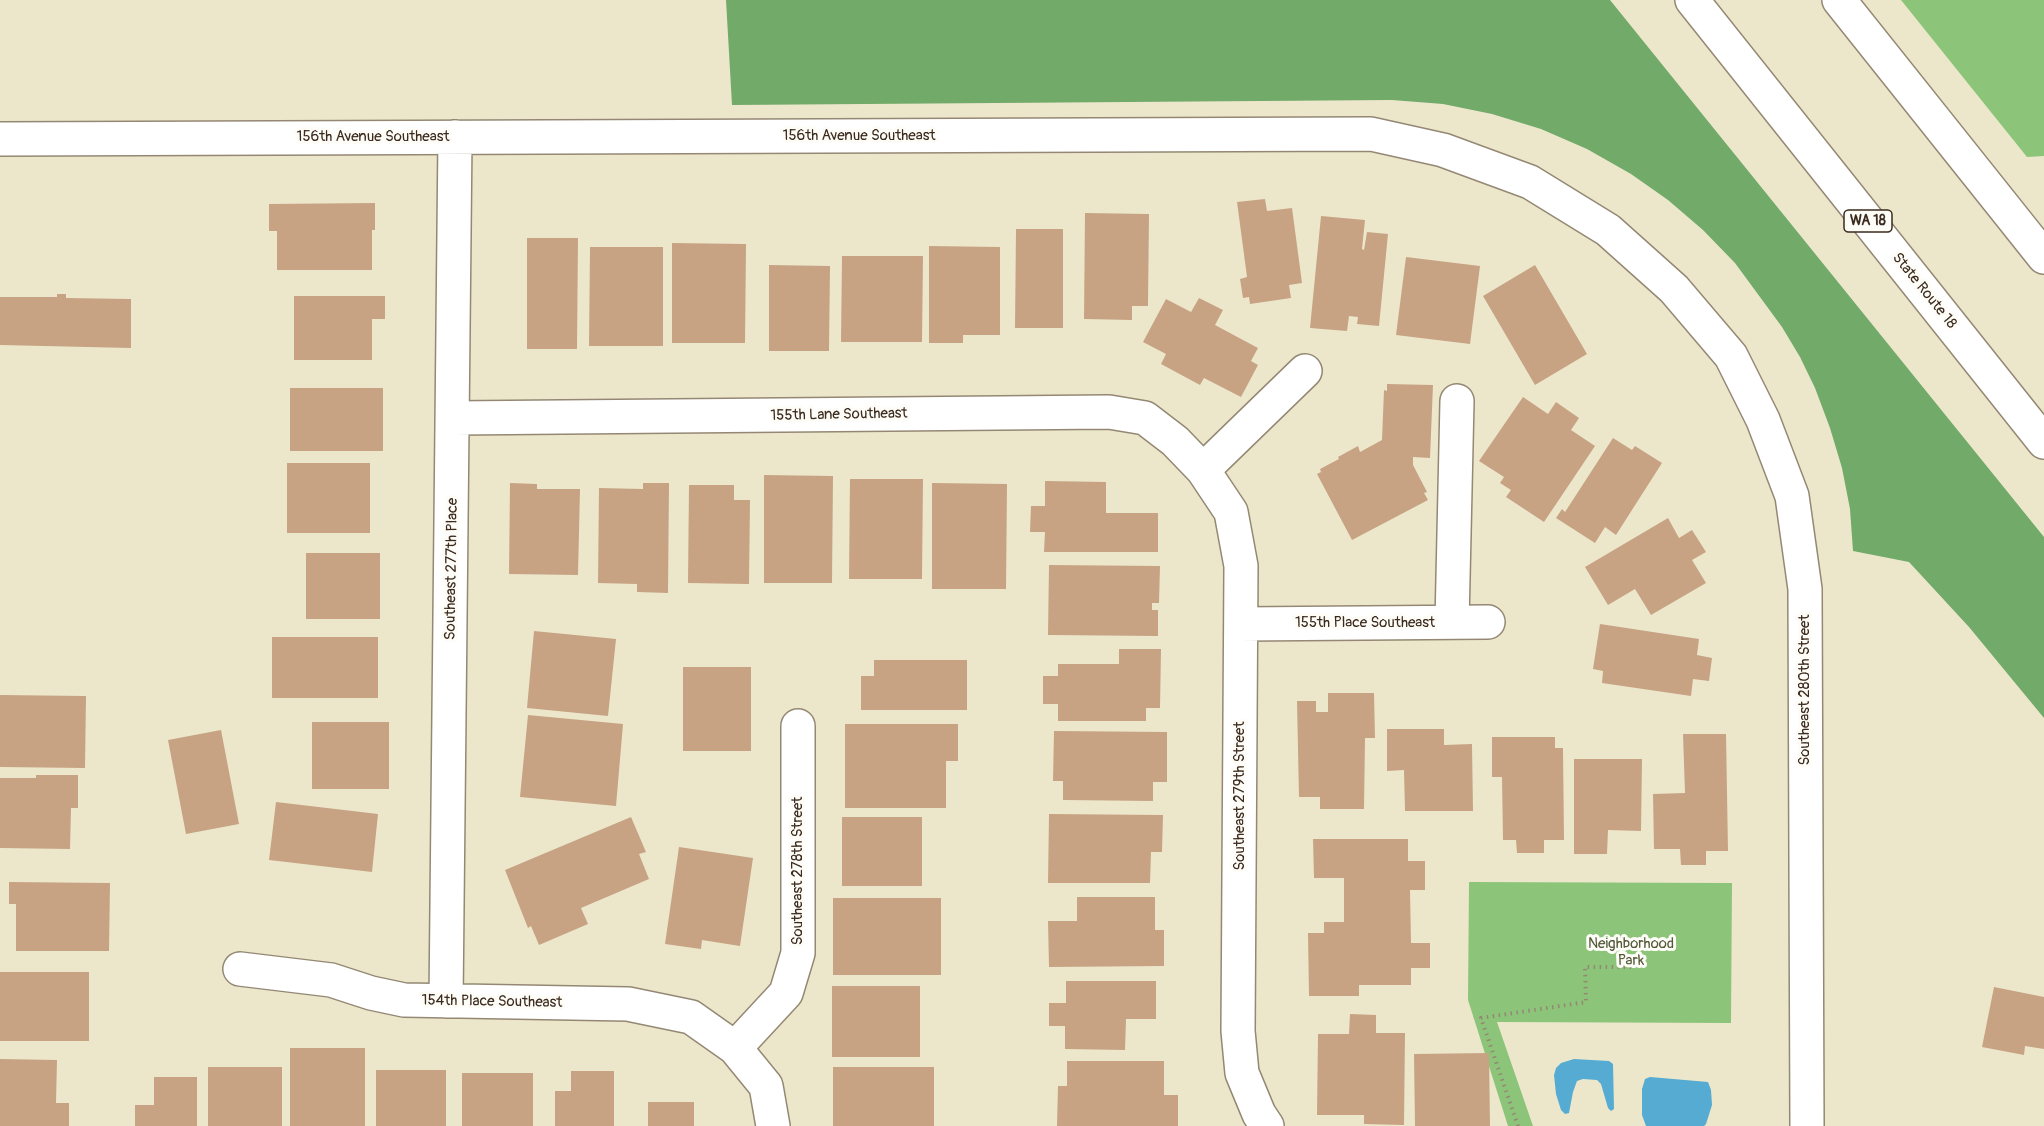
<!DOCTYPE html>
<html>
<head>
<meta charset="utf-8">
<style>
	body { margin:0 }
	canvas { display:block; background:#ece7cb }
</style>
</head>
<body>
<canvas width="2044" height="1126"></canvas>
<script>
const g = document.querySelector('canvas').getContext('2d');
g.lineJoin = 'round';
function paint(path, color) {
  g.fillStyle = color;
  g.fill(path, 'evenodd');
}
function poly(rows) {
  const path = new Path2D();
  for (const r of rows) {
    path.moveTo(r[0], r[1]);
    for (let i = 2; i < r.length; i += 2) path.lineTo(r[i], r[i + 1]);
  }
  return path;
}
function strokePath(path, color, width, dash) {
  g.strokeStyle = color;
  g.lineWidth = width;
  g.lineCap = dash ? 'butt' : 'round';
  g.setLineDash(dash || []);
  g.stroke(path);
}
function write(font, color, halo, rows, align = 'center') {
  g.font = font + ' Pangolin,sans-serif';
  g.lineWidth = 6;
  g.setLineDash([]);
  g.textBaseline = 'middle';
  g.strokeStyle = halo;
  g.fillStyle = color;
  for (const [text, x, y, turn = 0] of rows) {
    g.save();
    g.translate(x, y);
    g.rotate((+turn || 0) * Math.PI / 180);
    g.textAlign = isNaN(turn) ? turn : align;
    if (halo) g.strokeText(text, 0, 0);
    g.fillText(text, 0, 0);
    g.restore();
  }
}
paint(poly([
	[1901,0,2044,0,2044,156,2027,157],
	[1469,882,1732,883,1731,1023,1497,1022,1533,1126,1508,1126,1468,1000]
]), '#8cc579');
paint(poly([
	[726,0,1610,0,2044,537,2044,718,1969,627,1909,562,1853,551,1850,509,1842,468,1830,428,1815,388,1800,357,1782,327,1735,263,1703,230,1668,200,1631,174,1587,149,1541,129,1492,114,1443,104,1392,100,732,105]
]), '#71aa69');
paint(poly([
	[1574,1059,1609,1061,1613,1064,1614,1109,1611,1111,1608,1108,1601,1084,1597,1080,1583,1079,1577,1081,1573,1092,1569,1113,1565,1114,1561,1110,1556,1094,1554,1075,1556,1068,1561,1063],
	[1650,1077,1708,1082,1711,1090,1712,1105,1706,1124,1704,1126,1646,1126,1642,1115,1642,1089,1645,1079]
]), '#56abd2');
paint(poly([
	[1265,199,1267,211,1292,208,1302,283,1289,285,1291,298,1250,304,1249,297,1243,298,1240,279,1247,277,1237,202],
	[375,203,375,230,372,230,372,270,277,270,277,231,269,231,269,204],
	[1085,213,1149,214,1148,306,1132,306,1132,320,1084,319],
	[1321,216,1365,220,1362,249,1364,250,1367,232,1388,234,1379,326,1357,324,1358,317,1349,316,1347,331,1310,328],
	[1016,229,1063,229,1063,328,1015,328],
	[527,238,578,238,577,349,527,349],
	[672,243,746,244,745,343,672,343],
	[929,246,1000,247,1000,335,963,335,963,343,929,343],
	[590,247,663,247,663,346,589,346],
	[842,256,923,256,922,342,841,342],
	[1406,257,1480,266,1470,344,1396,335],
	[769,265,830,266,829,351,769,351],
	[1535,265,1587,354,1535,385,1483,296],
	[57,294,66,294,66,298,131,299,131,348,0,345,0,297,57,297],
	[294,296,385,296,385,319,372,319,372,360,294,360],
	[1199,298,1223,310,1215,325,1258,348,1251,361,1258,365,1241,397,1204,378,1200,385,1161,364,1166,354,1143,342,1166,299,1191,312],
	[1387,384,1433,385,1430,458,1413,457,1413,465,1427,492,1424,493,1428,500,1352,540,1317,474,1321,472,1320,469,1339,459,1338,457,1358,446,1360,452,1382,440,1384,390,1387,391],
	[290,388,383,388,383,451,290,451],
	[1523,397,1548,414,1556,402,1579,418,1571,430,1595,446,1544,522,1506,497,1511,490,1500,483,1504,477,1479,461],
	[1613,438,1632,450,1635,446,1662,463,1616,535,1605,527,1595,543,1556,518,1562,509,1565,512],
	[287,463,370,463,370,533,287,533],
	[764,475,833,476,832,583,764,583],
	[850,479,923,479,922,579,849,579],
	[1045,481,1106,482,1106,513,1158,513,1158,552,1044,552,1045,532,1030,532,1031,506,1045,506],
	[510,483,537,484,537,489,580,489,578,575,509,574],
	[643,483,669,483,668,593,637,592,637,584,598,583,599,488,643,489],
	[932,483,1007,484,1006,589,932,589],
	[689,485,734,485,734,500,750,500,749,584,688,583],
	[1668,518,1679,538,1692,530,1706,552,1692,560,1706,583,1651,615,1635,589,1608,605,1585,567],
	[306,553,380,553,380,619,306,619],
	[1049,565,1160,566,1159,603,1152,603,1152,610,1158,610,1158,636,1048,635],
	[1600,624,1699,639,1697,655,1712,658,1709,681,1693,679,1691,696,1602,683,1603,671,1593,669],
	[534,631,616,639,608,716,527,708],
	[272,637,378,637,378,698,272,698],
	[1119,649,1161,649,1160,708,1146,708,1146,721,1058,721,1058,704,1043,704,1043,676,1058,676,1058,664,1119,664],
	[874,660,967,660,967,710,861,710,861,676,874,676],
	[683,667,751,667,751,751,683,751],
	[1328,693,1374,693,1375,738,1365,738,1364,809,1320,809,1320,797,1299,797,1297,701,1316,701,1316,712,1328,712],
	[0,695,86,696,85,768,0,767],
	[528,715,623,724,616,806,520,797],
	[312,722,389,722,389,789,312,789],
	[845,724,958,724,958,761,946,761,946,808,845,808],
	[1387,729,1444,729,1444,745,1472,744,1473,811,1405,811,1404,770,1387,771],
	[221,730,239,824,186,834,168,740],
	[1054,731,1167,732,1167,782,1153,782,1153,801,1063,800,1063,781,1053,781],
	[1683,734,1726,734,1728,851,1706,851,1706,865,1681,865,1680,849,1654,849,1653,794,1685,793],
	[1492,737,1555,737,1555,748,1563,748,1564,840,1544,840,1544,853,1517,853,1516,840,1503,840,1502,777,1492,777],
	[1574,759,1642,759,1641,831,1608,830,1607,854,1574,854],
	[36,775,78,775,78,808,71,808,70,849,0,848,0,778,36,778],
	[276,802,378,814,372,872,269,860],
	[1049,814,1163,815,1162,852,1151,852,1150,883,1048,883],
	[631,817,646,852,639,854,649,879,581,908,588,924,539,945,531,926,528,928,505,870],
	[842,817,922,817,922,886,842,886],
	[1313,839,1408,839,1408,861,1425,861,1425,890,1410,890,1411,943,1430,943,1430,968,1411,968,1411,985,1359,985,1359,996,1309,996,1308,933,1324,933,1324,922,1344,922,1344,878,1314,878],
	[679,847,753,858,740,946,702,940,701,949,665,944],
	[9,882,110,883,109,951,16,951,16,904,9,904],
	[1077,897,1155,897,1155,930,1164,930,1164,966,1049,967,1048,921,1077,921],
	[833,898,941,898,941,975,833,975],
	[0,972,89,972,89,1041,0,1041],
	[1066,981,1156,981,1156,1019,1126,1019,1125,1050,1065,1049,1065,1026,1049,1026,1049,1003,1066,1003],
	[832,986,920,986,920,1057,832,1057],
	[1994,987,2044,997,2044,1049,2025,1046,2024,1055,1982,1047],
	[1350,1014,1376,1015,1376,1033,1405,1033,1404,1125,1364,1124,1364,1115,1317,1115,1318,1034,1349,1034],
	[290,1048,365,1048,365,1126,290,1126],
	[1489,1053,1490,1126,1415,1126,1414,1054],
	[0,1059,57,1060,56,1103,69,1103,69,1126,0,1126],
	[1067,1061,1164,1061,1164,1095,1178,1095,1178,1126,1057,1126,1058,1086,1067,1086],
	[208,1067,282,1067,282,1126,208,1126],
	[833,1067,934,1067,934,1126,833,1126],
	[376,1070,446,1070,446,1126,376,1126],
	[571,1071,614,1071,614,1126,555,1126,555,1091,571,1091],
	[462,1073,533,1073,533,1126,462,1126],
	[154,1077,197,1077,197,1126,135,1126,135,1105,154,1105],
	[648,1102,694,1102,694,1126,648,1126]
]), '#c7a384');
const minor = poly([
	[0,139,1371,134,1443,150,1530,182,1608,230,1674,289,1731,356,1763,420,1792,496,1805,589,1807,1126],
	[454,418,1109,412,1145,418,1175,441,1203,470,1231,512,1241,566,1238,1031,1242,1073,1259,1114,1267,1126],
	[1203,470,1305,371],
	[1452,622,1457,401],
	[1241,624,1488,622],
	[240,969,331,980,371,993,404,1000,628,1004,691,1017,735,1048,766,1086,773,1126],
	[446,1001,455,137],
	[735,1048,786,993,798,953,798,726]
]);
const highway = poly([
	[1692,0,2044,442],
	[1839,0,2044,257]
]);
strokePath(minor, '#948874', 36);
strokePath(highway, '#948874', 36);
strokePath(poly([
	[1518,1126,1481,1018,1586,1002,1585,967,1635,967]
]), '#948874', 4, [1.5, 4.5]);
strokePath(minor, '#fff', 33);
strokePath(highway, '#fff', 33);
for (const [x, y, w] of [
	[1868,221,48]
]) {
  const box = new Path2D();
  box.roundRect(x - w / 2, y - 11, w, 22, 4.5);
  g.fillStyle = '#fdfcf7';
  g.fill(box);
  strokePath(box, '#3b2a1e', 1.5);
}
write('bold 14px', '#3b2a1e', null, [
	["WA 18",1868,221]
]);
write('15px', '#3b2a1e', '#fdfcf7', [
	["156th Avenue Southeast",859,136],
	["156th Avenue Southeast",373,137],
	["State Route 18",1924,291,51],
	["155th Lane Southeast",839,415,-1],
	["Southeast 277th Place",452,569,-89],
	["155th Place Southeast",1365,623],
	["Southeast 280th Street",1805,690,-90],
	["Southeast 279th Street",1240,796,-90],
	["Southeast 278th Street",798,871,-90],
	["154th Place Southeast",492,1002,1]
]);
write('15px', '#535839', '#fdfcf7', [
	["Neighborhood",1631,944],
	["Park",1631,961]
]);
</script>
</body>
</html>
